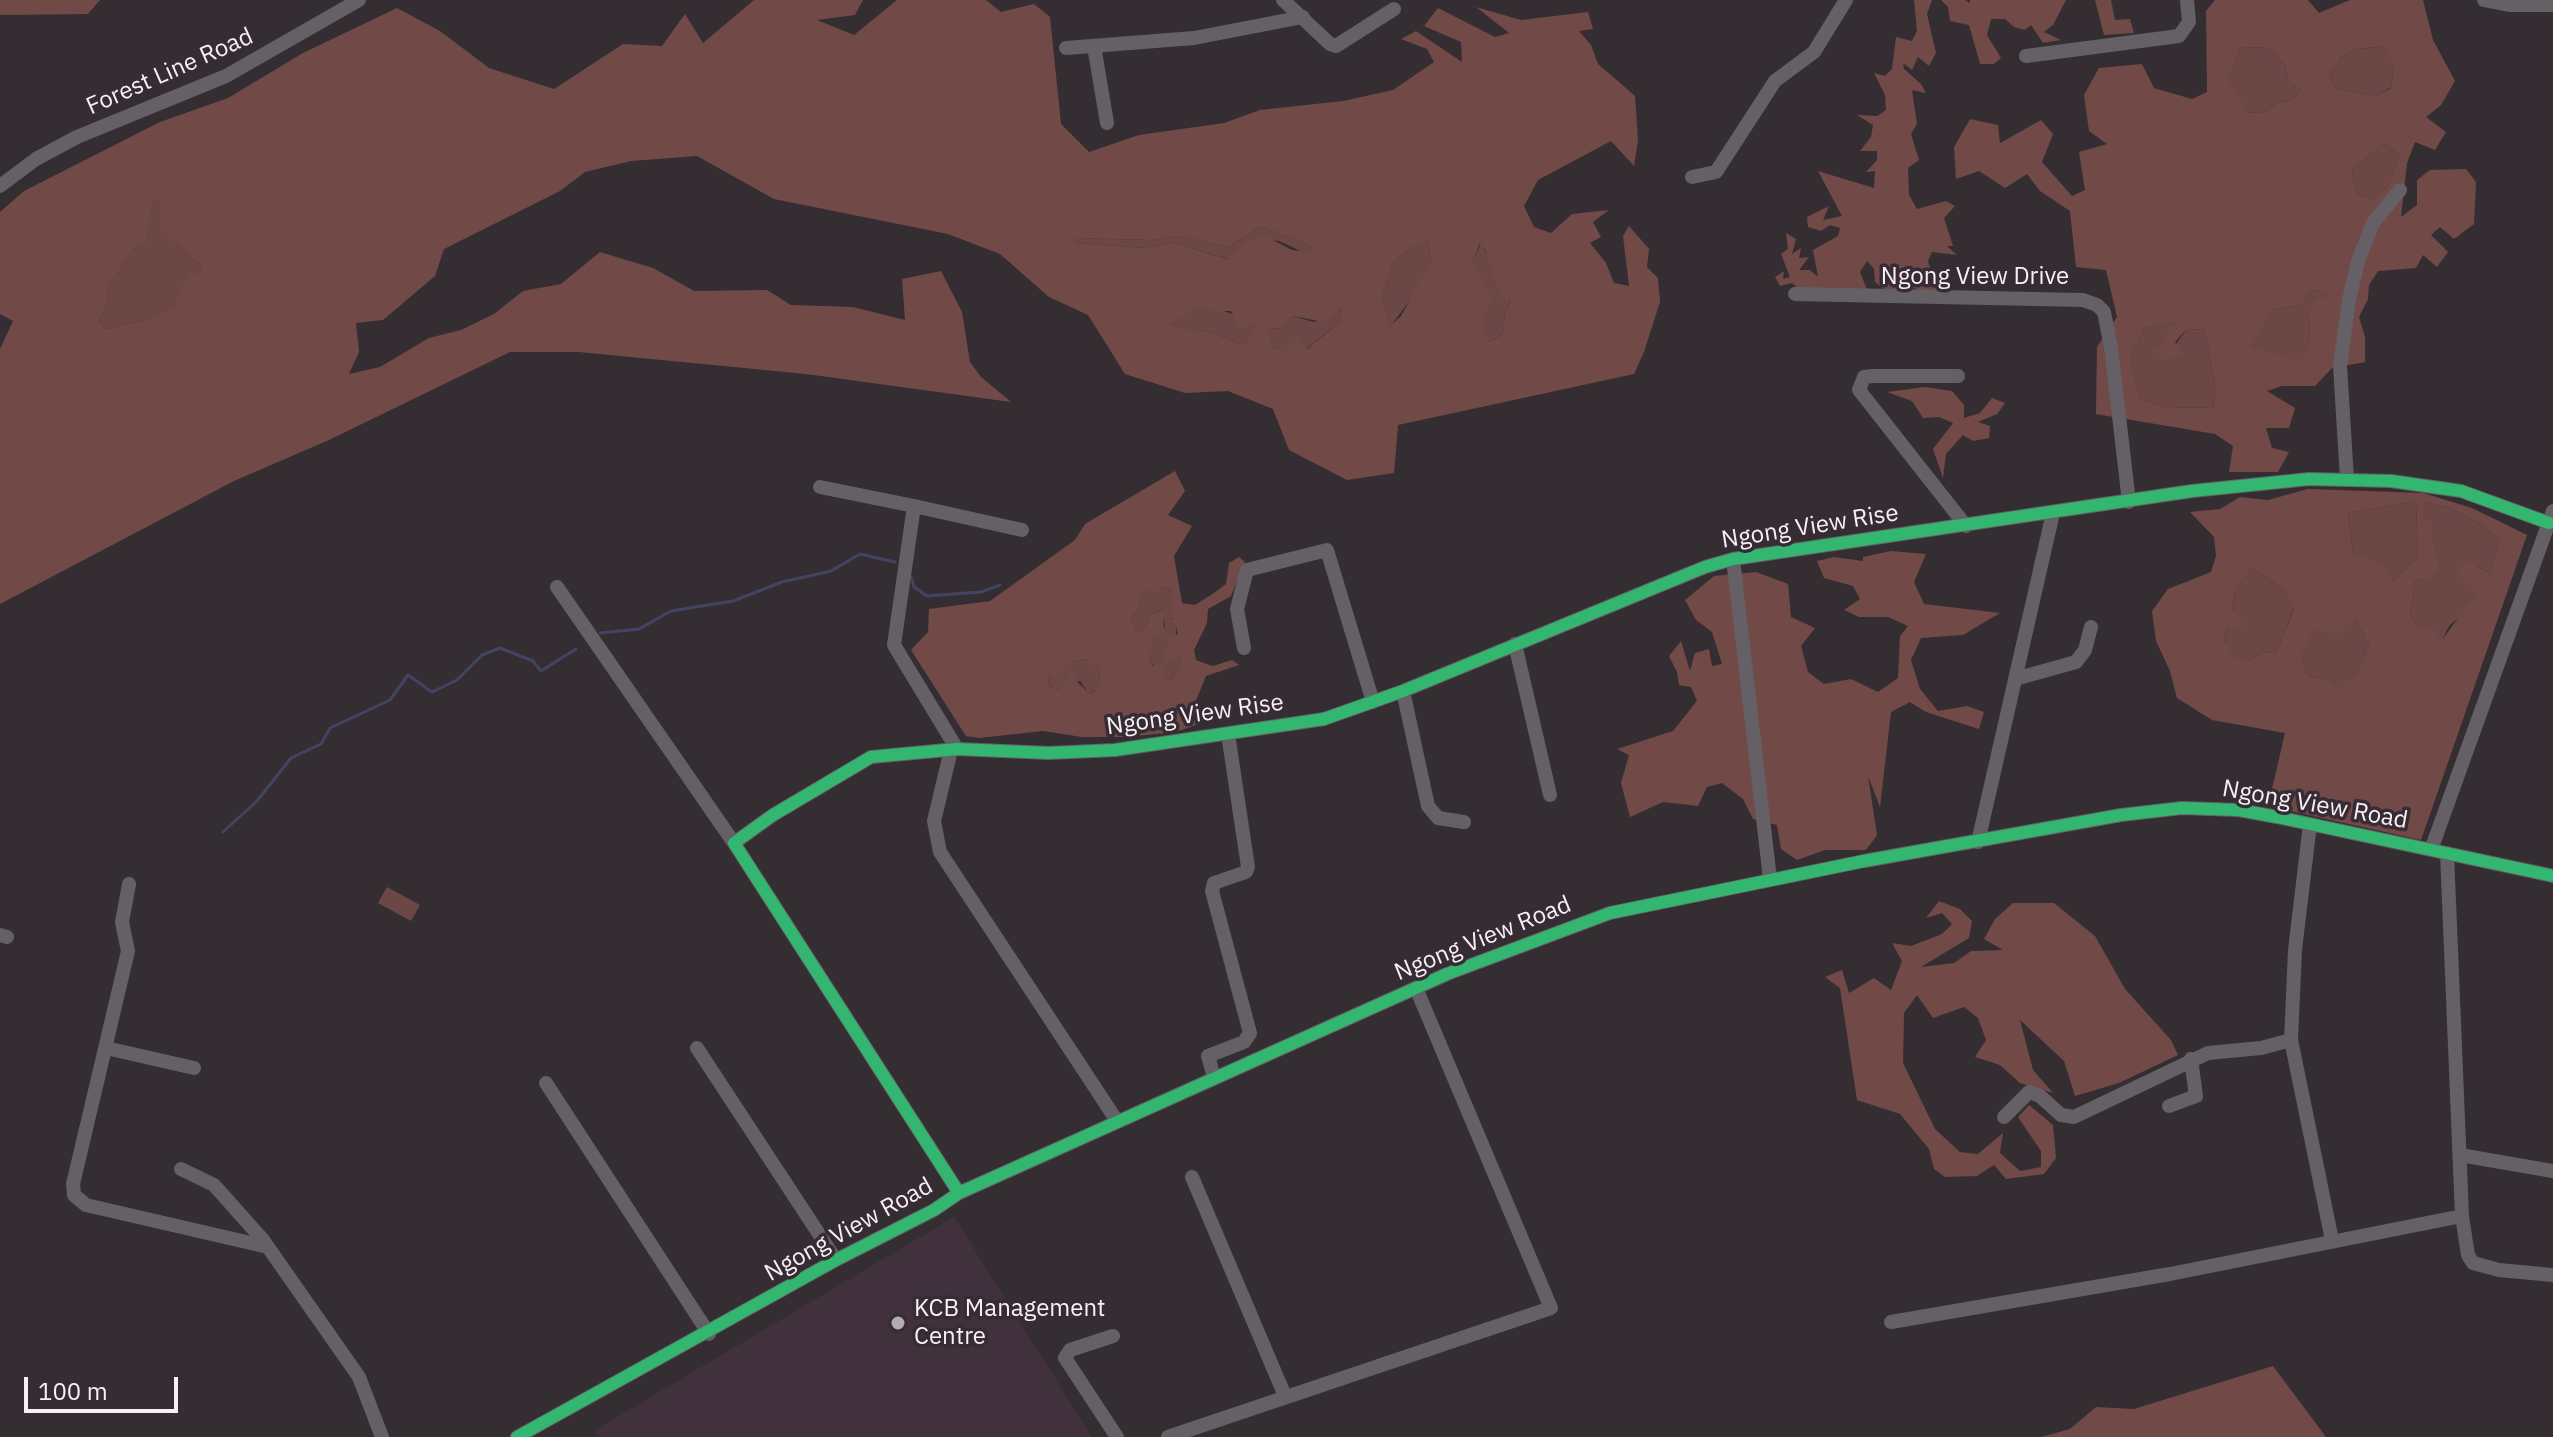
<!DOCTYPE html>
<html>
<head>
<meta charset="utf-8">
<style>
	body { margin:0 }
	#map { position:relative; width:2553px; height:1437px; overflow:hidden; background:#342e33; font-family:"IBM Plex Sans",sans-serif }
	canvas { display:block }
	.scale { position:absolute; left:24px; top:1377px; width:154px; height:36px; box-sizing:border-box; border:4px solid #f8f0f6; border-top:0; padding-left:10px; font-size:24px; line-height:28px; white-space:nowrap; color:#f8f0f6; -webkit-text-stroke:6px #372b34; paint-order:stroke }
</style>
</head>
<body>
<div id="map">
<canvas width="2553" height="1437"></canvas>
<div class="scale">100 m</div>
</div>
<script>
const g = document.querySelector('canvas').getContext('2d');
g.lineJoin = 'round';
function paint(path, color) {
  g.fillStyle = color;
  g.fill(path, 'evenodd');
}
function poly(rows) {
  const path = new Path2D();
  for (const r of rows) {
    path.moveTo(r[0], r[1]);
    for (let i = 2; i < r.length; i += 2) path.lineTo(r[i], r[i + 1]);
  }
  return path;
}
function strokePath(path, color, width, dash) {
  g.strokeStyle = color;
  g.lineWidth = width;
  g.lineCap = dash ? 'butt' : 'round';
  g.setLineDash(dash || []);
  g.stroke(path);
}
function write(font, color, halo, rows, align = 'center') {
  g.font = font + ' "IBM Plex Sans",sans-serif';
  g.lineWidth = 7;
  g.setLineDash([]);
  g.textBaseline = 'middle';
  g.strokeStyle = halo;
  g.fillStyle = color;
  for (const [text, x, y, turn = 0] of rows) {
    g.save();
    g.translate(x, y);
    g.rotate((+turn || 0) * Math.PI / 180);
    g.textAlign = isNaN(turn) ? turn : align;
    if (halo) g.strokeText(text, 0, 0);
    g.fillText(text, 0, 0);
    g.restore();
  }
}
paint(poly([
	[954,1217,1092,1437,597,1437,595,1430]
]), '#40313d');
paint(poly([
	[2386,46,2394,67,2391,87,2376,96,2337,89,2329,77,2342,56,2359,49],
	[2240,47,2270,48,2285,65,2288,81,2301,90,2291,101,2279,102,2265,112,2246,113,2228,79],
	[2384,144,2401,155,2386,188,2371,199,2356,193,2352,170],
	[151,196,161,204,161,228,202,266,200,273,179,292,177,305,154,318,107,329,98,321,107,304,108,287,137,244,147,244],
	[1260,226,1308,244,1320,253,1307,254,1279,241,1250,239,1228,259,1171,242,1147,248,1074,243,1074,238,1152,240,1178,236,1229,247],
	[1428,240,1431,261,1418,289,1390,327,1382,298,1393,263,1409,248],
	[1481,243,1511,299,1505,312,1503,334,1489,342,1480,329,1486,312,1473,260],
	[2322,290,2336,297,2310,318,2309,349,2301,362,2249,347,2272,310,2303,305,2309,292],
	[1200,303,1256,322,1244,345,1209,332,1169,325],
	[1341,304,1340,322,1306,349,1284,351,1271,346,1268,329,1283,328,1292,316,1314,322],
	[2183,319,2164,360,2187,329,2205,330,2215,385,2213,408,2166,407,2139,398,2131,366,2133,351,2145,328],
	[2416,501,2418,558,2393,581,2353,554,2348,513],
	[2423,502,2451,508,2484,526,2500,540,2489,573,2479,567,2457,571,2481,599,2449,626,2442,640,2418,627,2410,615,2415,580,2430,577,2441,569,2433,540,2434,522,2423,518],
	[2253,569,2284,589,2294,608,2276,653,2263,652,2248,661,2232,656,2224,643,2227,627,2244,625,2232,611,2237,586],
	[1162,587,1171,589,1176,606,1173,620,1168,619,1176,626,1177,657,1181,661,1172,679,1165,677,1149,661,1151,639,1165,627,1162,610,1152,614,1142,633,1135,628,1131,616,1139,611,1143,589],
	[2355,618,2369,644,2357,674,2337,690,2328,679,2308,676,2301,657,2314,629],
	[1088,659,1097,666,1100,674,1097,690,1089,694,1080,681,1059,690,1048,686,1049,674,1070,662],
	[387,887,420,905,411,921,378,903]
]), '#6b4846');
paint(poly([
	[0,0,100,0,88,14,0,15],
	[754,0,863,0,855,15,817,20,854,35,897,0,986,0,1001,12,1034,4,1050,17,1061,124,1089,152,1139,135,1224,123,1260,110,1343,101,1393,90,1434,62,1427,49,1401,39,1416,31,1462,62,1461,42,1424,26,1438,8,1495,37,1509,33,1476,7,1521,20,1588,12,1593,29,1579,31,1591,45,1598,64,1635,96,1638,140,1634,166,1611,141,1538,180,1524,206,1534,227,1551,233,1572,214,1609,210,1593,222,1601,237,1590,243,1606,263,1614,283,1629,286,1623,236,1629,226,1649,249,1647,267,1658,278,1660,302,1644,352,1634,374,1398,425,1394,473,1347,480,1289,450,1273,409,1228,391,1185,393,1125,374,1088,315,1049,297,1000,254,948,234,774,199,697,156,631,161,585,172,560,191,444,249,435,276,383,320,356,323,359,352,349,374,380,367,429,338,461,330,494,314,523,291,561,284,600,252,653,268,694,291,767,290,791,305,853,307,905,320,902,279,941,271,962,312,970,362,981,377,1011,402,806,374,579,352,510,352,329,440,234,481,0,604,0,349,13,321,0,314,0,212,24,191,160,122,228,98,303,53,397,8,440,31,489,68,554,89,623,44,662,46,685,14,703,43],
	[152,197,161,204,160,228,201,265,200,273,190,275,179,292,176,305,154,318,107,329,98,321,107,304,108,287,137,244,147,244],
	[1260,226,1308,244,1319,253,1292,250,1267,237,1250,239,1227,259,1171,242,1147,248,1074,243,1074,238,1152,240,1178,236,1229,247],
	[1428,241,1431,261,1401,316,1390,326,1382,298,1393,263,1409,248],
	[1480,243,1486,251,1500,296,1511,300,1505,312,1503,334,1489,342,1481,329,1491,295,1473,260],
	[1200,304,1215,311,1231,311,1240,328,1255,323,1244,345,1209,332,1170,325],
	[1341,306,1340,322,1307,349,1297,339,1284,351,1271,346,1269,329,1283,328,1292,316,1325,322],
	[1914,0,1932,0,1927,14,1936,53,1929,66,1918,57,1912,70,1903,63,1904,69,1921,84,1926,93,1912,90,1917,124,1911,134,1919,160,1908,168,1909,195,1917,209,1946,201,1955,206,1944,218,1953,246,1947,246,1957,255,1932,252,1928,261,1938,296,1913,288,1886,291,1875,282,1874,269,1867,261,1860,272,1868,292,1799,289,1792,283,1780,286,1775,277,1784,271,1783,279,1790,277,1781,254,1788,249,1786,233,1796,239,1792,254,1801,248,1799,258,1809,257,1799,270,1810,270,1818,277,1813,250,1838,236,1840,228,1830,225,1821,231,1808,227,1807,217,1829,206,1823,220,1842,216,1818,171,1874,188,1875,171,1866,172,1877,160,1877,151,1860,151,1871,137,1873,125,1857,115,1877,116,1886,110,1885,95,1874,73,1885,76,1892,69,1896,37,1912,41,1917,31],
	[1941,0,1965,0,1970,3,1970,0,2066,0,2053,25,2044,32,2061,40,2043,43,2031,25,2025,30,2014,27,2005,19,1991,19,1987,35,2001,58,1994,64,1980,64,1969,25,1950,21,1948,7],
	[2095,0,2111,0,2115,20,2130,19,2134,33,2104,35],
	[2215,0,2308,0,2319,13,2350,0,2423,0,2433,40,2455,81,2441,105,2426,117,2446,132,2435,150,2415,142,2407,163,2401,217,2417,205,2417,180,2430,170,2466,169,2476,182,2474,224,2454,239,2440,227,2431,235,2448,252,2437,267,2423,255,2416,268,2378,271,2369,285,2368,299,2359,317,2365,337,2365,362,2332,368,2315,386,2282,386,2267,391,2295,408,2289,428,2266,428,2272,448,2289,452,2278,472,2229,472,2233,446,2215,434,2096,414,2097,347,2117,317,2106,270,2076,267,2070,211,2040,191,2027,174,2005,188,1979,171,1956,179,1954,147,1970,119,1998,125,2000,143,2041,120,2053,134,2042,162,2072,196,2085,190,2079,152,2107,144,2089,131,2084,95,2099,68,2142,64,2154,88,2192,99,2207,92,2206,11],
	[2385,46,2394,67,2391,88,2376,96,2337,89,2329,77,2342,56,2359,49],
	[2240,47,2270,48,2285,65,2288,81,2301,90,2291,101,2279,102,2265,112,2247,113,2228,79],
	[2384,144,2401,155,2386,188,2371,199,2356,193,2352,170],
	[2322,290,2334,297,2317,299,2310,309,2309,348,2301,361,2250,347,2272,310,2303,305,2309,292],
	[2181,320,2168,331,2164,347,2152,349,2164,360,2184,356,2175,342,2187,329,2205,330,2215,385,2213,408,2166,407,2139,398,2131,365,2133,351,2145,328],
	[1925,387,1952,391,1964,405,1964,418,1980,413,1992,398,2005,403,1997,414,1978,422,1990,426,1989,438,1973,441,1963,435,1946,454,1943,478,1933,449,1953,423,1939,417,1923,418,1912,401,1887,392],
	[1175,471,1185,491,1168,515,1192,526,1174,556,1182,603,1195,605,1214,593,1226,584,1229,563,1239,557,1245,562,1231,596,1208,609,1207,623,1194,650,1196,660,1206,664,1213,666,1232,660,1239,665,1206,676,1192,710,1201,723,1176,732,1125,737,1082,737,1043,731,979,738,966,736,911,650,928,632,929,609,990,601,1075,540,1085,524],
	[1162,587,1171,589,1175,606,1173,620,1167,619,1176,626,1178,634,1170,638,1164,658,1168,663,1177,657,1181,661,1172,679,1165,677,1161,665,1153,666,1149,661,1152,638,1164,632,1163,610,1152,614,1142,633,1135,628,1131,616,1139,611,1143,589,1155,592],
	[1087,659,1090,665,1097,666,1100,674,1097,690,1090,694,1074,679,1074,671,1059,690,1048,686,1049,674,1055,676,1070,662],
	[2308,489,2423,493,2472,508,2527,535,2421,840,2268,806,2285,733,2212,720,2177,698,2170,671,2156,641,2152,611,2168,589,2211,572,2216,556,2214,537,2190,512,2220,509,2240,497,2268,500],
	[2416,501,2418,558,2393,581,2382,565,2353,554,2348,513],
	[2423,502,2451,508,2484,526,2500,540,2489,573,2466,560,2456,572,2480,599,2470,602,2442,640,2432,629,2418,627,2410,615,2415,580,2430,578,2441,569,2433,540,2434,522,2423,518],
	[2253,569,2284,589,2294,609,2276,653,2263,652,2248,661,2233,656,2224,642,2227,627,2245,626,2232,610,2237,586],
	[2355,618,2369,644,2357,674,2337,689,2328,679,2308,676,2301,657,2314,630,2338,633],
	[1891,551,1926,554,1914,582,1924,604,2000,613,1963,635,1921,638,1911,660,1920,689,1938,711,1967,706,1984,712,1979,729,1926,712,1910,702,1891,712,1880,807,1868,776,1877,835,1866,850,1825,850,1797,860,1781,849,1777,825,1753,819,1743,799,1722,783,1707,787,1698,806,1663,802,1630,817,1621,783,1629,755,1617,749,1673,731,1697,701,1691,687,1679,685,1677,672,1669,656,1681,641,1690,671,1695,653,1709,649,1712,666,1722,664,1712,632,1696,620,1685,600,1714,576,1756,572,1788,584,1791,617,1815,628,1801,646,1808,672,1824,684,1851,679,1878,692,1898,678,1900,636,1908,626,1888,617,1859,617,1844,610,1860,599,1853,586,1824,578,1817,561,1834,557,1863,561,1863,557],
	[1939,901,1960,909,1972,921,1969,938,1921,967,1954,963,1971,951,2003,950,1984,939,1995,919,2013,903,2054,903,2095,936,2125,989,2171,1040,2178,1055,2119,1083,2075,1096,2064,1061,2020,1020,2033,1070,2053,1093,2020,1083,2000,1065,1975,1057,1986,1040,1978,1018,1964,1007,1933,1018,1917,995,1904,1013,1903,1063,1935,1129,1960,1152,1978,1154,2003,1133,2000,1153,2020,1171,2041,1167,2041,1151,2018,1117,2029,1105,2053,1125,2056,1158,2044,1174,2006,1179,1994,1165,1977,1176,1945,1177,1934,1169,1929,1149,1900,1114,1857,1100,1840,988,1825,977,1842,970,1849,993,1874,978,1891,990,1902,961,1892,943,1911,946,1942,934,1952,924,1942,913,1926,918],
	[2273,1366,2326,1437,2041,1437,2070,1429,2096,1407,2134,1409]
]), '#714a48');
strokePath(poly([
	[911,577,914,587,927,596,981,592,1000,585],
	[600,633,639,629,671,611,733,601,782,582,831,571,860,554,895,562],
	[223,832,257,801,291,758,321,744,330,728,390,700,408,675,432,692,457,680,482,655,500,648,533,661,541,671,576,649]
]), '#434363', 3);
strokePath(poly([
	[1283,0,1330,44,1336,46,1394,9],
	[2484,0,2509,5,2553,5],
	[1094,46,1107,123],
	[1066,48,1194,38,1303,17],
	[2026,56,2179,36,2189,22,2187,0],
	[1692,177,1716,172,1775,81,1814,52,1846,0],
	[0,186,36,159,77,137,226,76,359,0],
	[1795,294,2083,300,2097,305,2104,312,2111,347,2129,502],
	[1958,376,1873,376,1864,377,1859,390,1966,526],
	[2347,479,2340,366,2349,300,2358,261,2373,223,2400,190],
	[820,487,914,506],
	[1733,559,1770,879],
	[557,587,734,843],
	[1515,644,1550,795],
	[1244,648,1237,609,1247,570,1327,550,1373,702],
	[2015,679,2076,662,2085,650,2091,627],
	[1403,691,1428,806,1438,818,1464,822],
	[957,749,894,645,914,506,1022,530],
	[951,750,934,821,940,852,1117,1121],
	[1978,842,2053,513],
	[2431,850,2553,511],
	[2447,853,2462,1216,2468,1255,2473,1263,2499,1270,2553,1275],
	[129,884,122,922,128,951,73,1184,74,1195,86,1205,268,1247],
	[0,935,7,937],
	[2291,1040,2332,1240],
	[106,1048,194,1068],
	[697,1048,836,1260],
	[1214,1077,1208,1056,1244,1042,1250,1033,1212,891,1214,883,1246,872,1248,867,1228,734],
	[546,1083,709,1334],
	[2169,1106,2196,1096,2191,1059],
	[2004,1117,2029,1092,2040,1096,2061,1115,2074,1117,2208,1053,2261,1048,2291,1040,2295,950,2310,824],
	[2460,1155,2553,1171],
	[181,1169,214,1185,263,1240,359,1377,382,1437],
	[1192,1177,1285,1396],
	[959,1193,734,843,773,815,871,757,957,749,1049,753,1115,750,1324,719,1403,691,1705,567,1733,559,2192,491,2309,479,2391,481,2461,491,2549,523],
	[1891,1322,2170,1274,2462,1216],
	[1113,1336,1070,1350,1065,1358,1117,1437],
	[517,1437,836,1260,934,1210,959,1193,1447,974,1610,913,1864,861,2121,815,2182,808,2239,810,2277,817,2553,876],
	[1168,1437,1551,1308,1416,988]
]), '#646066', 14);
strokePath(poly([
	[959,1193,734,843,773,815,871,757,957,749,1049,753,1115,750,1324,719,1403,691,1705,567,1733,559,2192,491,2309,479,2391,481,2461,491,2549,523],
	[517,1437,836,1260,934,1210,959,1193,1447,974,1610,913,1864,861,2121,815,2182,808,2239,810,2277,817,2553,876]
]), '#33b770', 12);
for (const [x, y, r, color] of [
	[898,1323,8,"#b3acb2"]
]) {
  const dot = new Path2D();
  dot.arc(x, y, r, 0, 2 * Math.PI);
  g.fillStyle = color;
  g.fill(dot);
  strokePath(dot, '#372b34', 3);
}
write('24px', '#f8f0f6', '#372b34', [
	["Forest Line Road",170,72,-24],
	["Ngong View Drive",1975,277],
	["Ngong View Rise",1810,527,-9],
	["Ngong View Rise",1195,715,-8],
	["Ngong View Road",2315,805,10],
	["Ngong View Road",1483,939,-22],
	["Ngong View Road",849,1230,-29]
]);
write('24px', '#f8f0f6', '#372b34', [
	["KCB Management",914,1309],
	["Centre",914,1337]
], 'left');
</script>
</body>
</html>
